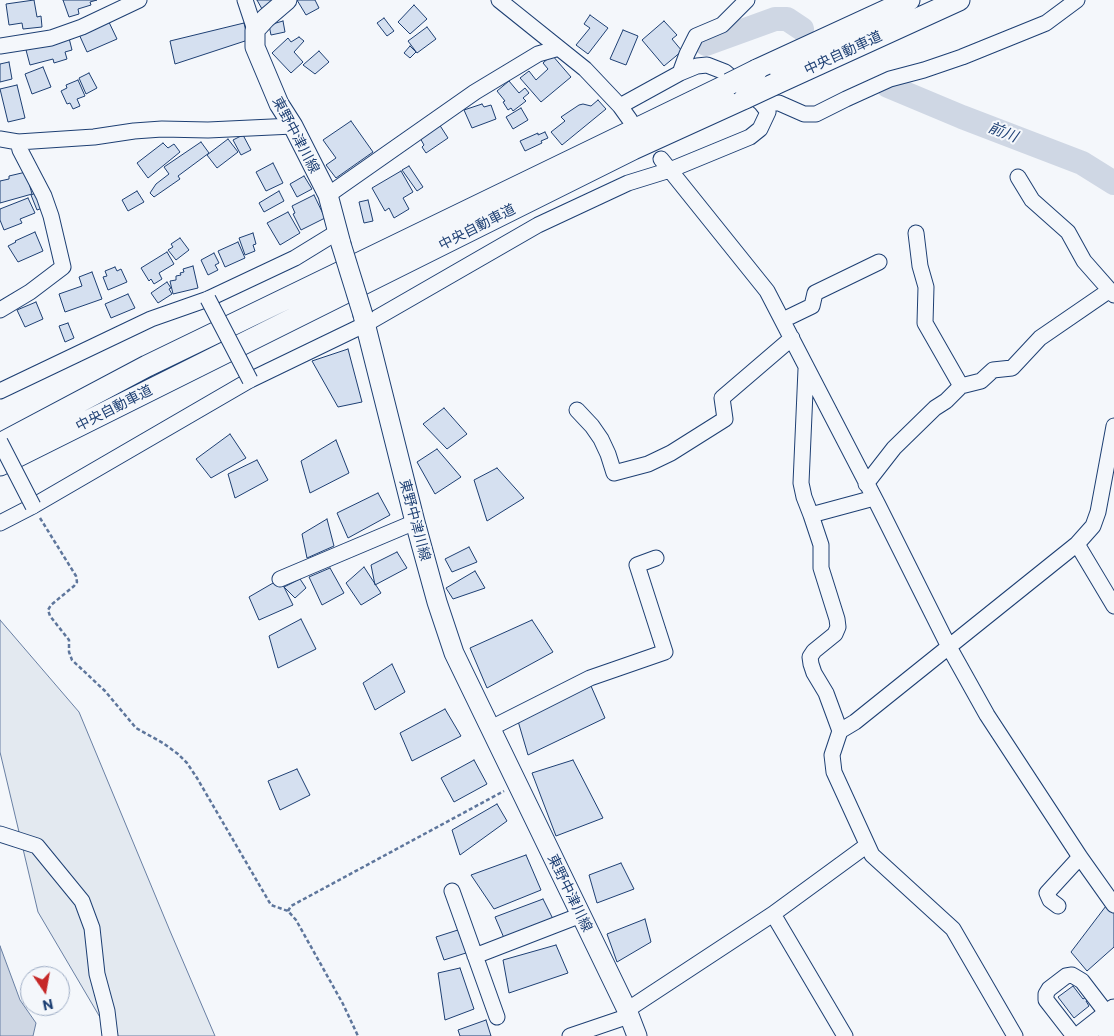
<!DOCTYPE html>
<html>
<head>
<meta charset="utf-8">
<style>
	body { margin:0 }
	#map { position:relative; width:1114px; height:1036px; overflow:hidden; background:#f4f7fb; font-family:Commissioner,sans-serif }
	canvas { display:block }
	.north { position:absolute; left:20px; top:966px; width:50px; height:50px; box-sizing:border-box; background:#f4f7fb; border:1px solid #9eadc5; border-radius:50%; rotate:168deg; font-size:14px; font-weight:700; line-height:20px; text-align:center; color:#1d3f73 }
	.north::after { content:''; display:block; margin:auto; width:18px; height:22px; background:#c62828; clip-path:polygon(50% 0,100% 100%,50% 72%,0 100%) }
</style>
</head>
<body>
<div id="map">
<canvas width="1114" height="1036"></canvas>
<div class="north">N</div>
</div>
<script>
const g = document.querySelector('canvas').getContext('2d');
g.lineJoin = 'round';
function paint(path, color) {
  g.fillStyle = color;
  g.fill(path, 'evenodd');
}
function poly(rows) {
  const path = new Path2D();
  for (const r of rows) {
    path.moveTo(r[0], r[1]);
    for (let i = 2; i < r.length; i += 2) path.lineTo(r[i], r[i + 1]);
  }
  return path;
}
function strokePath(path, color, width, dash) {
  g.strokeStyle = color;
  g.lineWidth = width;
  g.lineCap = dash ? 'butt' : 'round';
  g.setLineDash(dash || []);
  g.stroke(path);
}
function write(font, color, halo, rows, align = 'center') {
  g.font = font + ' Commissioner,"Noto Sans JP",sans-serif';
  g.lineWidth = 4;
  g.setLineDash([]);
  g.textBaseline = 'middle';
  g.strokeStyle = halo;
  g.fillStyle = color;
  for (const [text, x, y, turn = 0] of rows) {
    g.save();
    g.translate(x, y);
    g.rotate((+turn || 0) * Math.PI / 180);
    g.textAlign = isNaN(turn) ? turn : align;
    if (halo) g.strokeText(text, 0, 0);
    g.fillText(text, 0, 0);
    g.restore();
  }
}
const green = poly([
	[0,620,79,712,170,931,215,1036,111,1036,38,912,0,752,0,620]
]);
paint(green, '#e3e9f0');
strokePath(green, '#687fa3', 1);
const water = poly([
	[0,946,20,1000,36,1023,33,1036,0,1036,0,946]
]);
paint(water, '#cfd7e4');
strokePath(water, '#687fa3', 1);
strokePath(poly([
	[706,44,775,19,787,19,802,29],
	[888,86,962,117,1082,163,1114,183]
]), '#cfd7e4', 24);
const building = poly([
	[34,0,37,17,41,16,42,27,23,29,22,23,9,25,6,4,34,0],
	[63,0,97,0,90,2,91,5,78,9,79,14,69,17,63,0],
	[257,0,277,0,262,9,257,0],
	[297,0,315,0,319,8,306,15,297,0],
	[414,5,427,19,410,34,398,22,414,5],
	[590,15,608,28,588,54,576,45,590,28,584,24,590,15],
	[107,18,117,39,87,52,78,32,107,18],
	[384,18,394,31,387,36,377,23,384,18],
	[283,21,285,32,271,35,269,25,283,21],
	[664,21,677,35,672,39,682,51,664,66,642,40,664,21],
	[244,23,248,40,175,64,170,41,244,23],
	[427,27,436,39,417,53,408,41,427,27],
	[623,30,638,36,626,65,610,59,623,30],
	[299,37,304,41,294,52,303,62,291,73,272,53,288,38,291,42,299,37],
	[69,38,72,50,65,52,67,59,54,63,53,59,30,65,26,50,69,38],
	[410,46,416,52,410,58,404,53,410,46],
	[319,51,329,62,315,74,303,65,319,51],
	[552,55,571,77,541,102,520,78,529,71,536,80,548,69,543,63,552,55],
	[9,62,12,79,0,82,0,64,9,62],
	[43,67,51,87,32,94,25,74,43,67],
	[89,73,97,88,86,94,79,78,89,73],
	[78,80,85,96,77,99,80,106,73,109,70,103,67,104,61,91,67,88,66,85,78,80],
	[509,81,519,93,525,88,529,93,523,98,526,101,513,111,511,108,508,110,503,102,505,101,497,91,509,81],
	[17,85,25,118,8,122,0,89,17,85],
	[598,100,606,109,562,145,551,132,565,121,561,117,579,105,583,104,591,106,598,100],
	[482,104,484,107,491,105,496,119,472,128,464,110,482,104],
	[521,108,528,120,513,129,506,117,521,108],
	[351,121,373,152,336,178,326,165,336,158,323,140,351,121],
	[439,124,448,138,426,153,422,147,424,145,420,138,439,124],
	[545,132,548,138,541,141,542,143,525,151,520,141,538,133,538,135,545,132],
	[243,135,251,150,241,155,233,140,243,135],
	[228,139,238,152,217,168,207,155,228,139],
	[201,142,209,153,178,176,180,179,154,197,150,193,156,184,169,174,164,167,201,142],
	[163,143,168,148,174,144,180,152,148,178,137,163,163,143],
	[273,163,283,183,266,191,256,172,273,163],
	[409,166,423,187,417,191,402,170,409,166],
	[401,171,413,192,403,198,409,209,394,218,389,208,385,211,372,188,401,171],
	[26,172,32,194,0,203,0,181,9,179,9,176,26,172],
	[304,176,312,189,297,197,290,184,304,176],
	[137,191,144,202,128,211,122,200,137,191],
	[279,191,284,201,264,212,259,203,279,191],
	[38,192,45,207,37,210,31,195,38,192],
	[314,195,325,218,301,230,293,214,295,213,292,206,314,195],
	[28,198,35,213,20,219,22,223,4,230,0,220,0,209,28,198],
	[368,200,373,221,364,223,359,202,368,200],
	[288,212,300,233,280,245,267,223,288,212],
	[35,232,43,251,18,262,8,246,16,242,15,241,35,232],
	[253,233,256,244,253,245,255,251,245,255,239,238,253,233],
	[180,238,189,250,176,260,168,250,173,247,171,244,180,238],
	[238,242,245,258,225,267,218,251,238,242],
	[167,252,174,264,159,273,162,279,154,284,151,279,149,281,141,268,167,252],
	[214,253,219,263,215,265,218,270,208,275,201,260,214,253],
	[193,266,198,288,173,294,170,281,176,280,176,276,181,275,180,273,184,272,183,269,193,266],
	[115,267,117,271,121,269,127,282,108,290,103,277,107,276,105,271,115,267],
	[92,272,102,299,65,312,59,294,82,286,79,277,92,272],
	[167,282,171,288,169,289,172,294,158,303,151,293,167,282],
	[128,294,135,308,111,318,105,304,128,294],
	[36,302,43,319,25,327,17,310,36,302],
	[68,323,74,338,65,342,59,326,68,323],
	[348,349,362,402,338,407,312,361,348,349],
	[444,408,467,434,447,449,423,424,444,408],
	[230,434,246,458,211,478,196,459,230,434],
	[336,440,349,473,310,493,301,461,336,440],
	[437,449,461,477,435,494,417,462,437,449],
	[257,460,268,480,235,498,228,474,257,460],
	[497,468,524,498,487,521,474,480,497,468],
	[378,493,390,515,348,538,337,513,378,493],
	[327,519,334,546,307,558,302,534,327,519],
	[469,547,477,562,452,572,445,559,469,547],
	[397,552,407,568,375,585,371,565,397,552],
	[364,567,381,593,361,605,346,583,364,567],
	[330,568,344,593,322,605,309,577,330,568],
	[475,571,485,588,453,599,446,588,475,571],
	[280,579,293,605,259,620,249,597,280,579],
	[300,579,306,588,295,598,284,587,300,579],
	[301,619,316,649,278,668,269,636,301,619],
	[532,620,553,652,487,688,470,648,532,620],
	[392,664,405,692,375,710,363,683,392,664],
	[591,686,605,718,528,755,518,721,591,686],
	[445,709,461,736,412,761,400,733,445,709],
	[474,760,487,784,454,802,441,778,474,760],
	[573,760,603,818,556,836,532,773,573,760],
	[297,769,310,795,280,810,268,781,297,769],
	[497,804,507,821,460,855,452,830,497,804],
	[526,855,541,890,494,909,471,875,526,855],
	[621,863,634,889,597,903,589,875,621,863],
	[543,899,554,921,504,938,495,917,543,899],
	[1109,902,1114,909,1114,947,1087,971,1071,952,1109,902],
	[645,919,651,942,617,962,607,934,645,919],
	[461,929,469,952,444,960,436,937,461,929],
	[556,945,568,973,509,993,503,960,556,945],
	[460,968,474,1009,445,1020,438,973,460,968],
	[1073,986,1083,999,1086,997,1088,1000,1086,1001,1089,1006,1074,1018,1058,997,1073,986],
	[486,1020,491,1036,460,1036,458,1030,486,1020]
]);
paint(building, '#d5e0f0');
strokePath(building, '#1d3f73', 1);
const minor = poly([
	[245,0,255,30],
	[499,0,585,69,620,106,630,120],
	[0,46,51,38,82,27,139,0],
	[680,73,687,54,696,36,722,25,747,0],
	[761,103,779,103,804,114,816,114,846,99,890,79,924,70,962,57,1046,23,1077,0],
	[0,139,18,142,94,137,134,131,162,129,208,130,293,126],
	[661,159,767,291,878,505,949,647,987,715,1080,857,1114,905],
	[1018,177,1032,200,1068,232,1084,261,1114,295],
	[328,195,475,92,538,54,559,48],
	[916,233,920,266,926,287,925,323,961,386],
	[0,310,30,292,63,267,51,216,44,196,20,150,18,142],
	[783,320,812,306,815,293,879,262],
	[806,369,801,483,804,497,811,515,874,498],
	[0,391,151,319,208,299,295,258,339,231],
	[577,410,592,426,601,439,608,454,614,473,648,464,671,453,725,419,722,398,792,338],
	[866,484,894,448,935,408,946,401,961,386,981,381,993,370,1012,368,1040,338,1110,290],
	[811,515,821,545,821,568,837,619,838,627,835,634,814,651,810,657,811,664,814,673,826,693,840,731],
	[0,523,33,506,250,380,366,324,538,225,628,183,670,170,750,137,760,129,768,112,761,103,725,72,707,65,697,66,680,73,620,106],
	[1077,544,1114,606],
	[280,579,415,522],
	[491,728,590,678,665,652,637,565,656,558],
	[0,834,37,846,82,901,92,928,97,974,107,1011,110,1036],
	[452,891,497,1017],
	[1058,906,1050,900,1047,893,1080,857],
	[773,914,845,1036],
	[475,956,581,915],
	[627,1010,773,914,866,846],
	[570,1036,629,1016],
	[1015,1036,953,929,872,855,834,772,832,755,840,731,855,722,1077,544,1093,526,1098,512,1114,426],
	[1074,1036,1046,1000,1046,994,1049,989,1066,976,1072,975,1082,981,1108,1015]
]);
const major = poly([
	[287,0,266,18,255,30,255,47,279,104,293,126,328,195,341,244],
	[363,315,415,522,437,602,454,653,627,1010,637,1036]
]);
const highway = poly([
	[757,70,909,0],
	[775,84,959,0],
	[0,444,147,366,729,84],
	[0,465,633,149,745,98],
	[1081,1036,1114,1010],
	[1109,1036,1114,1032]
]);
strokePath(minor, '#1d3f73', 17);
strokePath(major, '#1d3f73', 21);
strokePath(highway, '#1d3f73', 23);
strokePath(poly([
	[40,518,76,576,77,582,74,586,51,605,48,610,50,616,69,640,69,652,72,660,105,691,136,728,163,743,178,754,187,763,197,778,271,905,288,911,296,920,343,1004,358,1036],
	[288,911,291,906,504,791]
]), '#5e769c', 2.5, [4, 2.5]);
strokePath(minor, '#f4f7fb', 15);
strokePath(major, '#f4f7fb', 19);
strokePath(highway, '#f4f7fb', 21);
const minorBridge = poly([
	[208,299,250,380],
	[0,442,33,506]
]);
const majorBridge = poly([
	[341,244,363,315]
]);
const highwayBridge = poly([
	[729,84,757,70],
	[745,98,775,84]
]);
strokePath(minorBridge, '#1d3f73', 17, []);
strokePath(majorBridge, '#1d3f73', 21, []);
strokePath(highwayBridge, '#1d3f73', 23, []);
strokePath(minorBridge, '#f4f7fb', 15);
strokePath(majorBridge, '#f4f7fb', 19);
strokePath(highwayBridge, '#f4f7fb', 21);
write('14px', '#1d3f73', '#f4f7fb', [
	["中央自動車道",843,53,-25],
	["東野中津川線",296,135,62],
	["中央自動車道",477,227,-27],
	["中央自動車道",114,408,-27],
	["東野中津川線",415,520,75],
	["東野中津川線",570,893,64]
]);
write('italic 15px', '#1d3f73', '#f4f7fb', [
	["前川",1003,132,21]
]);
</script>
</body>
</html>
